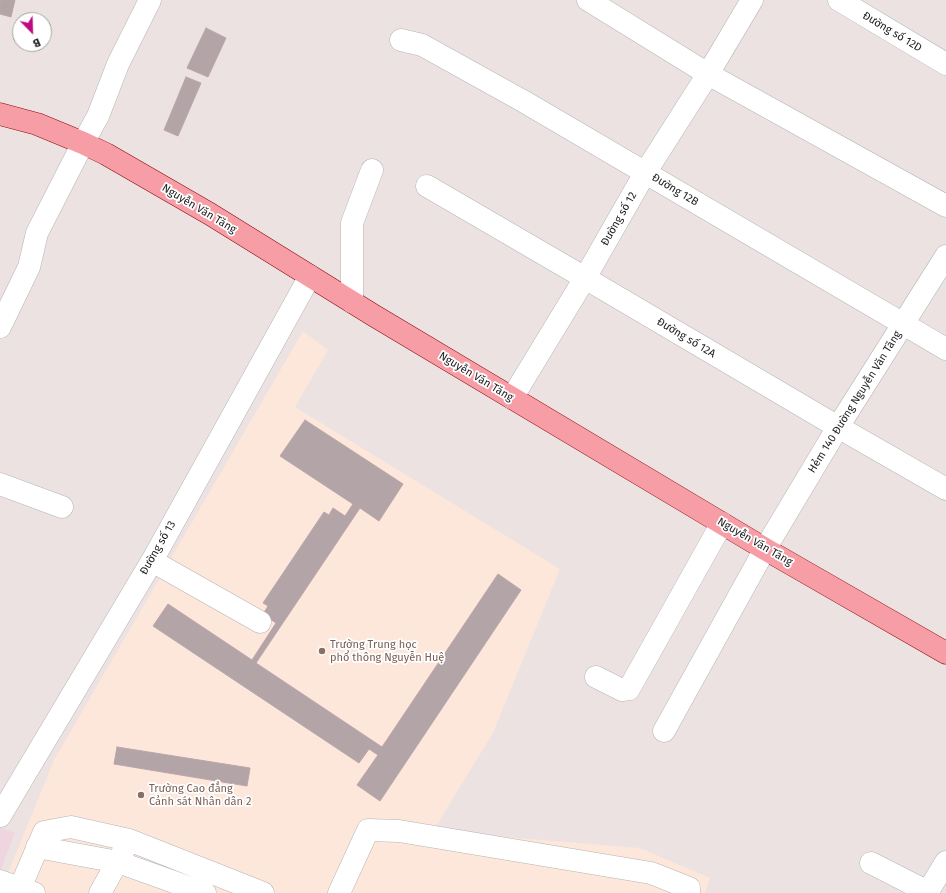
<!DOCTYPE html>
<html>
<head>
<meta charset="utf-8">
<style>
	body { margin:0 }
	#map { position:relative; width:946px; height:893px; overflow:hidden; background:#ede2e2; font-family:"Fira Sans",sans-serif }
	canvas { display:block }
	.north { position:absolute; left:12px; top:12px; width:40px; height:40px; box-sizing:border-box; background:#fff; border:1px solid #a4a4a4; border-radius:50%; rotate:157deg; font-size:11px; font-weight:700; line-height:16px; text-align:center; color:#1c1c1c }
	.north::after { content:''; display:block; margin:auto; width:14px; height:18px; background:#bd0a81; clip-path:polygon(50% 0,100% 100%,50% 72%,0 100%) }
</style>
</head>
<body>
<div id="map">
<canvas width="946" height="893"></canvas>
<div class="north">B</div>
</div>
<script>
const g = document.querySelector('canvas').getContext('2d');
g.lineJoin = 'round';
function paint(path, color) {
  g.fillStyle = color;
  g.fill(path, 'evenodd');
}
function poly(rows) {
  const path = new Path2D();
  for (const r of rows) {
    path.moveTo(r[0], r[1]);
    for (let i = 2; i < r.length; i += 2) path.lineTo(r[i], r[i + 1]);
  }
  return path;
}
function strokePath(path, color, width, dash) {
  g.strokeStyle = color;
  g.lineWidth = width;
  g.lineCap = dash ? 'butt' : 'round';
  g.setLineDash(dash || []);
  g.stroke(path);
}
function write(font, color, halo, rows, align = 'center') {
  g.font = font + ' "Fira Sans",sans-serif';
  g.lineWidth = 3.5;
  g.setLineDash([]);
  g.textBaseline = 'middle';
  g.strokeStyle = halo;
  g.fillStyle = color;
  for (const [text, x, y, turn = 0] of rows) {
    g.save();
    g.translate(x, y);
    g.rotate((+turn || 0) * Math.PI / 180);
    g.textAlign = isNaN(turn) ? turn : align;
    if (halo) g.strokeText(text, 0, 0);
    g.fillText(text, 0, 0);
    g.restore();
  }
}
paint(poly([
	[303,331,328,350,295,407,560,569,493,733,433,831,640,848,710,878,705,893,0,893,54,760]
]), '#fde6da');
paint(poly([
	[0,828,15,833,0,871]
]), '#eed5df');
const building = poly([
	[0,0,15,0,11,17,0,14,0,0],
	[206,28,226,38,208,77,187,68,206,28],
	[186,77,201,83,178,136,164,130,186,77],
	[305,420,403,484,379,521,360,508,256,663,382,747,498,574,521,590,380,801,357,785,378,755,369,749,359,763,153,626,168,604,252,660,276,623,263,614,268,606,263,603,324,512,329,515,333,508,345,516,353,504,280,456,305,420],
	[117,747,250,768,247,786,114,764,117,747]
]);
paint(building, '#b2a4a7');
strokePath(building, '#bda5aa', 1);
const minor = poly([
	[588,0,708,74,946,206],
	[839,0,946,64],
	[401,40,422,45,523,101,946,349],
	[427,186,585,278,838,427,946,489],
	[352,302,352,223,372,170],
	[0,327,29,267,37,233,83,143,98,116,118,64,150,0],
	[512,398,585,278,645,173,708,74,752,0],
	[0,484,62,507],
	[152,561,260,622],
	[596,677,622,690,629,689,722,523],
	[664,731,765,549,838,427,946,256],
	[0,816,152,561,310,276],
	[37,847,118,862,205,893],
	[871,863,928,892],
	[0,881,34,893],
	[18,893,44,832,71,827,129,840,263,893],
	[100,893,124,850],
	[339,893,368,830,399,831,651,873,689,888,689,893],
	[927,893,946,862]
]);
const major = poly([
	[0,114,37,124,83,143,106,154,210,214,373,315,765,549,946,653]
]);
strokePath(minor, '#b5b5b5', 23);
strokePath(major, '#8c0807', 23);
strokePath(minor, '#fff', 22);
strokePath(major, '#f79da6', 22);
for (const [x, y, r, color] of [
	[322,651,4,"#8d6e63"],
	[141,795,4,"#8d6e63"]
]) {
  const dot = new Path2D();
  dot.arc(x, y, r, 0, 2 * Math.PI);
  g.fillStyle = color;
  g.fill(dot);
  strokePath(dot, '#fff', 1.5);
}
write('11px', '#1c1c1c', '#fff', [
	["Đường số 12D",892,32,31],
	["Đường 12B",675,190,31],
	["Nguyễn Văn Tăng",199,209,31],
	["Đường số 12",619,219,-60],
	["Đường số 12A",686,338,31],
	["Nguyễn Văn Tăng",476,377,31],
	["Hẻm 140 Đường Nguyễn Văn Tăng",855,402,-58],
	["Nguyễn Văn Tăng",755,542,30],
	["Đường số 13",158,548,-60]
]);
write('11px', '#785e54', '#fff', [
	["Trường Trung học",330,645],
	["phổ thông Nguyễn Huệ",330,658],
	["Trường Cao đẳng",149,789],
	["Cảnh sát Nhân dân 2",149,802]
], 'left');
</script>
</body>
</html>
